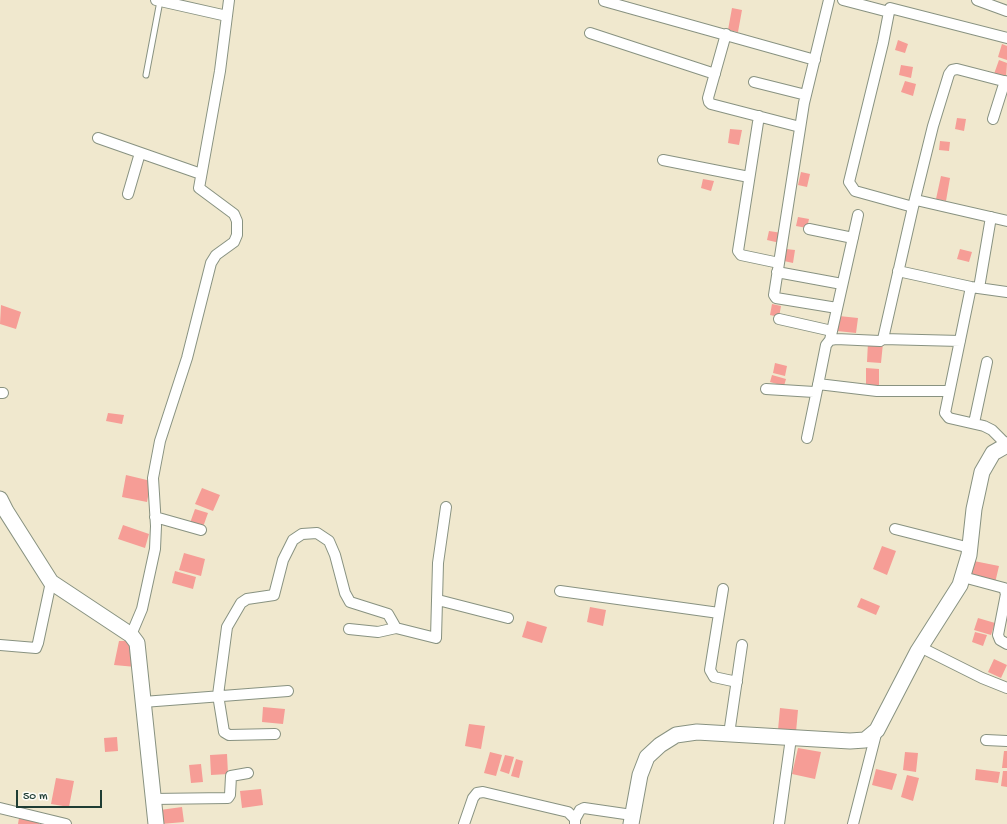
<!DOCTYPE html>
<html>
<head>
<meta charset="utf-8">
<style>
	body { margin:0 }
	#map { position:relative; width:1007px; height:824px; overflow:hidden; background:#f0e8ce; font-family:"Gochi Hand",sans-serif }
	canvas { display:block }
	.scale { position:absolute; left:16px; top:790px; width:86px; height:18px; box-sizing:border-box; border:2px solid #1f3d34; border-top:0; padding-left:5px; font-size:12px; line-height:14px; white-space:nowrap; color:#1f3d34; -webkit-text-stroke:3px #fdfcf7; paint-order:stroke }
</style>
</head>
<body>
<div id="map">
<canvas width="1007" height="824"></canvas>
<div class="scale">50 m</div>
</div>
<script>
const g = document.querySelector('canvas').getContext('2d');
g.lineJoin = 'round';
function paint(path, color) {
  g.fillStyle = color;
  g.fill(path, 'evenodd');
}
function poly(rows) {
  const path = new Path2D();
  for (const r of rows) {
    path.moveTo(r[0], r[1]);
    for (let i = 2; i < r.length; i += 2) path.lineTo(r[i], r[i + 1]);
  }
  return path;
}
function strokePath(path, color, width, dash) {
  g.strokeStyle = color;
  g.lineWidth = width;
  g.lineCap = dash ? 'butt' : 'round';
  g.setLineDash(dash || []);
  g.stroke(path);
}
paint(poly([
	[732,8,742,10,738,32,728,30],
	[898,40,908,44,905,53,895,50],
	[1002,44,1007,46,1007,60,998,57],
	[999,60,1007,63,1006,78,994,74],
	[901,65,913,67,911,78,899,75],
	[905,81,916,84,913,96,901,92],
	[957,118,966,119,964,131,955,129],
	[730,129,742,130,739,145,728,143],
	[940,141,950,142,949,151,939,150],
	[801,172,810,174,807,187,798,185],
	[941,176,950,178,946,201,936,199],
	[703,179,714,181,711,191,701,188],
	[798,217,809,219,807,228,796,226],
	[769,231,782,233,780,243,767,240],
	[786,249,795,250,793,263,784,261],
	[960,249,972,252,969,262,957,259],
	[772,304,781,306,779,317,770,315],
	[1,305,21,312,16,329,0,324],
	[839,316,858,318,856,333,837,331],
	[868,342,883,343,881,363,867,362],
	[775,363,787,366,785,376,773,373],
	[866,368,879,369,879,389,866,389],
	[772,375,786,379,784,386,770,382],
	[108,413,124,415,122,424,106,421],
	[126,475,151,481,147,502,122,497],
	[202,488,220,495,213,511,195,504],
	[195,509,208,513,203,527,190,523],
	[123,525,149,534,145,548,118,539],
	[882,546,896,551,887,575,873,569],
	[184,553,205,559,201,576,179,570],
	[974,561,999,566,995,583,970,578],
	[175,571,196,577,193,589,172,583],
	[861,598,880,606,876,615,857,607],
	[590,607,606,610,603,626,587,622],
	[978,618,995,623,991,635,974,630],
	[527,621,547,627,542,643,522,637],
	[975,632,987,635,983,646,972,642],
	[119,641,135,641,136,667,114,665],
	[994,659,1007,665,1001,678,988,672],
	[263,707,285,709,283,724,262,722],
	[780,708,798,710,796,732,778,730],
	[469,724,485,726,481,749,465,746],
	[117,737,118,751,105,752,104,738],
	[798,748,821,752,815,779,792,774],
	[1004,751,1007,751,1007,768,1002,768],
	[490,752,502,755,496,776,484,773],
	[905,752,918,753,916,772,903,770],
	[227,754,228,774,211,775,210,755],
	[505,755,514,757,509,774,500,771],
	[516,759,523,761,519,778,511,776],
	[201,764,203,782,191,783,189,765],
	[876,769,897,774,892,790,872,785],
	[976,769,1000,772,998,783,975,780],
	[1003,771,1007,771,1007,787,1001,786],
	[907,775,919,778,913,801,901,797],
	[56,778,74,781,69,807,51,804],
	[261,789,263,805,242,808,240,791],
	[182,807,184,822,161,824,160,810],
	[19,818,39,821,39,824,18,824]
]), '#f69d96');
const lane = poly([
	[146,75,160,1]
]);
const street = poly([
	[156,0,227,16],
	[829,0,804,103,774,295,776,298,837,308],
	[843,0,889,12,883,43,849,182,855,191,913,207,933,126,949,74,952,70,957,69,1007,82],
	[977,0,1007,11],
	[604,1,815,60],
	[890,8,1007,38],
	[590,33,715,74],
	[726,34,708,98,709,102,711,104,800,127],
	[754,82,806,95],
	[759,116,738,251,741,255,779,263],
	[993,119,1005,81],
	[98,138,201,174],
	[663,160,749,177],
	[128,194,140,153],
	[916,200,1007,221],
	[809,229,853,238],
	[898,271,971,287,1007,292],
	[777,272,842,284],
	[971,287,945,413,949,418,984,426,992,430,1007,445],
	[979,288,991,217],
	[779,319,832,331],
	[883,339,960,341],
	[830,340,858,215],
	[818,384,877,391,949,391],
	[766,389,814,392,817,390,826,345,830,340,836,339,880,341,883,339,913,207],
	[0,393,3,393],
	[974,423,987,362],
	[807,438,817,390],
	[155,517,201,530],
	[895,529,970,548],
	[963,577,1004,588,1006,594,998,635,1000,640,1007,644],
	[723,589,710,670,714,677,737,682],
	[560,591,719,613],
	[438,600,508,618],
	[349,629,378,632,396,628],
	[131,635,142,609,155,549,156,526,153,478,160,441,187,358,211,263,216,255,234,242,237,235,237,221,234,214,199,188,220,71,229,0],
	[0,645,36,648,38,643,51,582],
	[920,647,982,678,1007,688],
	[143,702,288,691],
	[275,734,229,735,224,732,218,695,227,627,241,603,247,599,274,595,283,560,293,540,302,534,317,533,329,541,335,555,345,593,350,602,388,614,396,628,436,638,438,563,446,507],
	[729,734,742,645],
	[986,740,1007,741],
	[152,799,228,798,230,795,231,776,248,773],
	[0,808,66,824],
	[575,819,580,810,584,808,632,815],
	[464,824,473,798,477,793,483,792,568,812,575,819,575,824],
	[779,824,791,738],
	[853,824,877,730]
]);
const secondary = poly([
	[0,499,6,511,51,582,131,635,137,643,156,824],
	[631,824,640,775,647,757,660,745,676,735,697,732,850,741,865,740,877,730,918,651,960,585,969,555,974,509,982,472,993,453,1007,445]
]);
strokePath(lane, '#889281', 7);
strokePath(street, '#889281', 12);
strokePath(secondary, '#889281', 17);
strokePath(lane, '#fff', 5);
strokePath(street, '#fff', 10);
strokePath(secondary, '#fff', 15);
</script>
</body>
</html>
